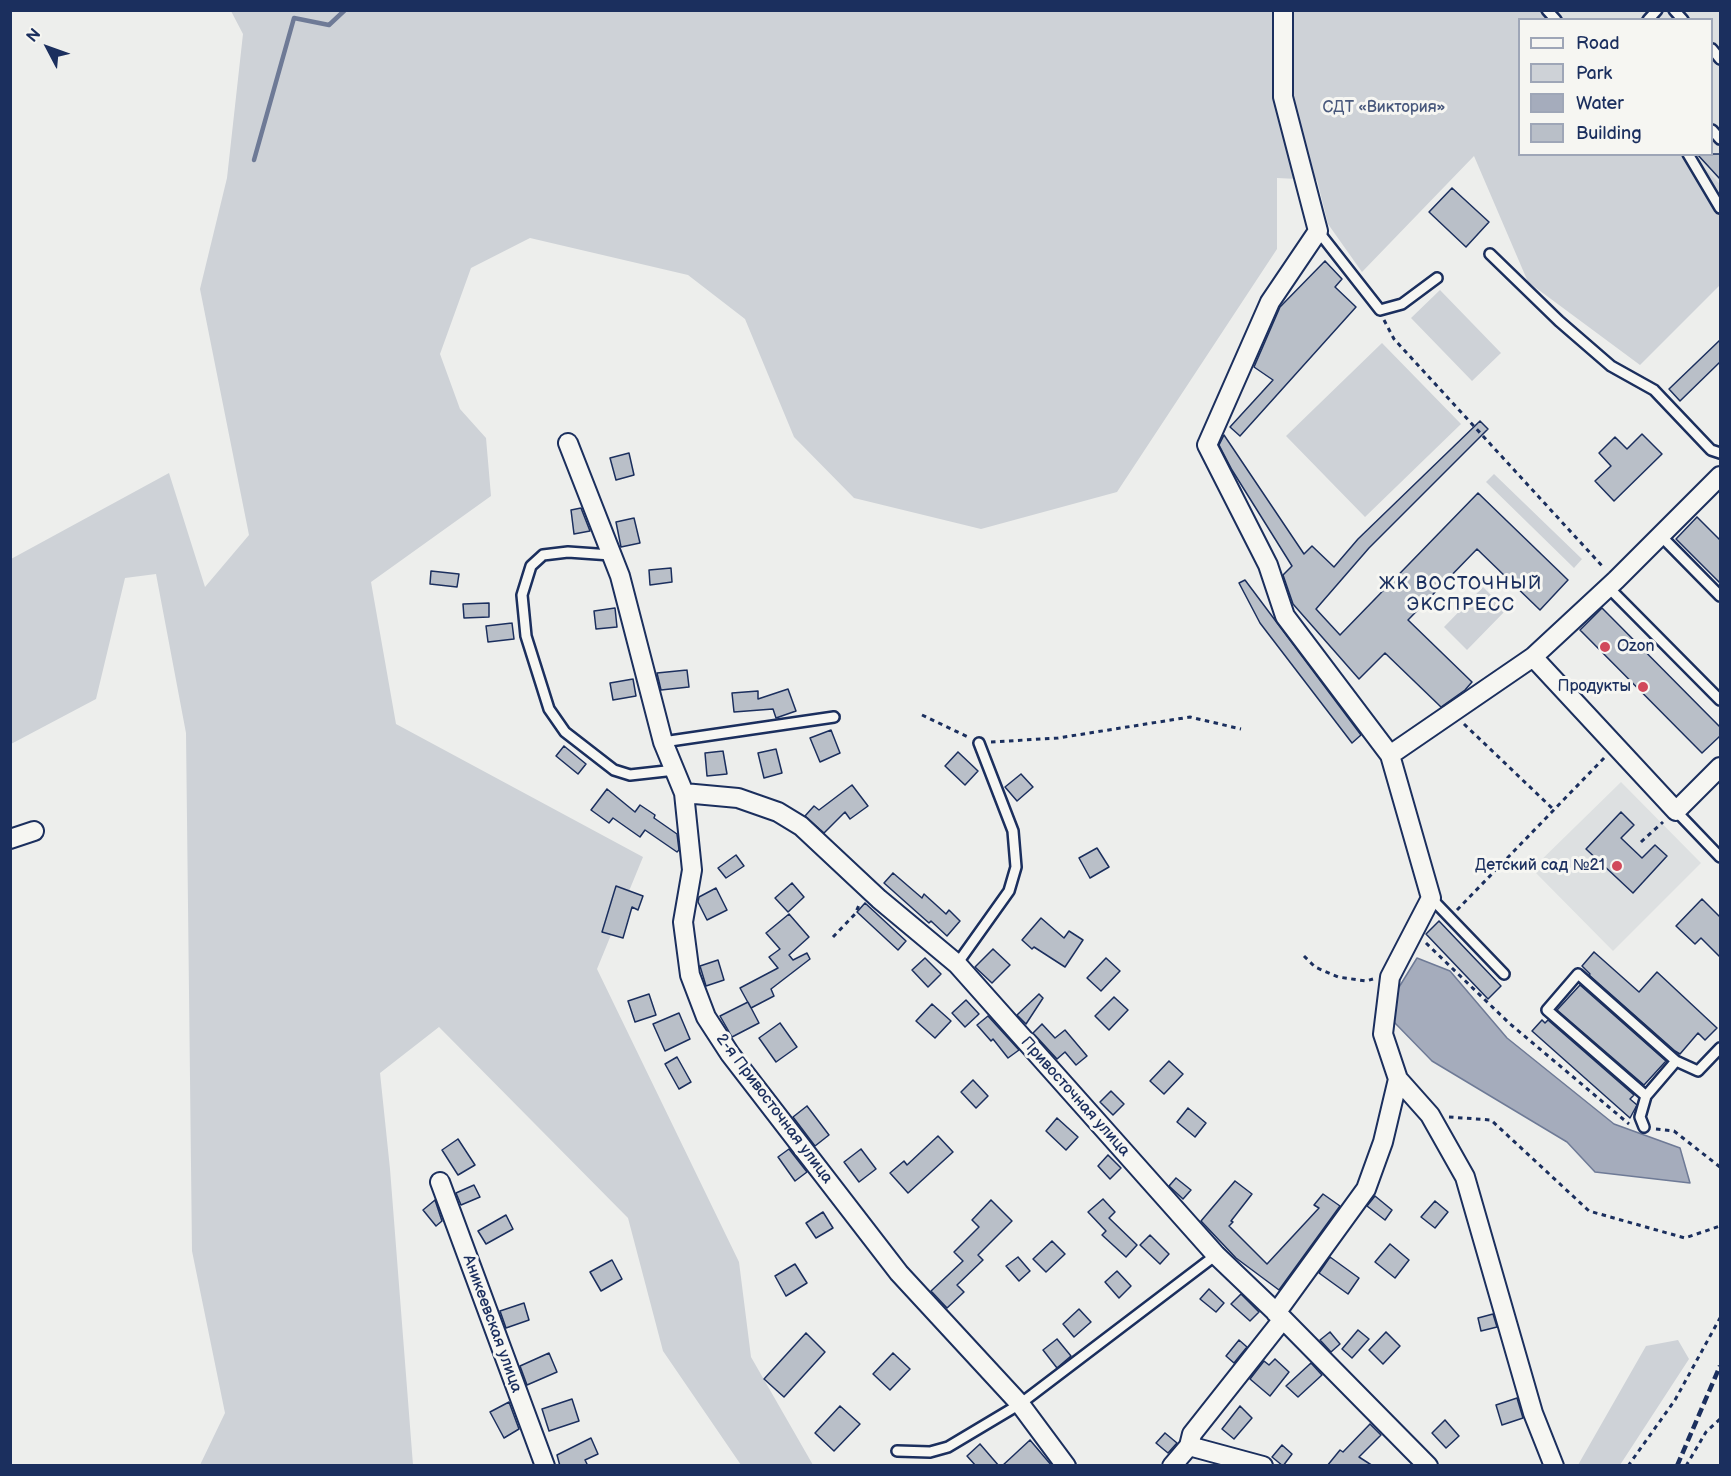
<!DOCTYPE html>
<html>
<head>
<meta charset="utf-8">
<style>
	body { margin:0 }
	#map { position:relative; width:1731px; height:1476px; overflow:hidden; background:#edeeec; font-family:"Balsamiq Sans",sans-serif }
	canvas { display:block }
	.frame { position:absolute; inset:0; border:12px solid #1b2f5e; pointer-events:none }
	.legend { position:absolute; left:1518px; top:18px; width:195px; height:138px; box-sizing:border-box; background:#f6f6f2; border:2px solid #9ea6b7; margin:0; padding:8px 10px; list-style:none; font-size:18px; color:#1b2f5e }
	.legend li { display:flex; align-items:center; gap:12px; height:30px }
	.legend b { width:30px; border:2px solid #9ea6b7 }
	.north { position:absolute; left:18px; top:18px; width:60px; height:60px; -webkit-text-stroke:4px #f6f6f2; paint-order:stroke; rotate:311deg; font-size:16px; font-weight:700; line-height:24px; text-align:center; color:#1b2f5e }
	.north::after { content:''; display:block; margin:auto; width:21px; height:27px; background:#1b2f5e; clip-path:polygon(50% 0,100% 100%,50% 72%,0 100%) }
</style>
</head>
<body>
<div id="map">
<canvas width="1731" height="1476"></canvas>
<div class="frame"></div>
<ul class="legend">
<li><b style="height:8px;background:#f6f6f2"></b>Road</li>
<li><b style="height:16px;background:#ced2d7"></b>Park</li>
<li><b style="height:16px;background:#a5acbc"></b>Water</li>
<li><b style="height:16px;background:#b9bfc8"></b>Building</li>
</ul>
<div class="north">N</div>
</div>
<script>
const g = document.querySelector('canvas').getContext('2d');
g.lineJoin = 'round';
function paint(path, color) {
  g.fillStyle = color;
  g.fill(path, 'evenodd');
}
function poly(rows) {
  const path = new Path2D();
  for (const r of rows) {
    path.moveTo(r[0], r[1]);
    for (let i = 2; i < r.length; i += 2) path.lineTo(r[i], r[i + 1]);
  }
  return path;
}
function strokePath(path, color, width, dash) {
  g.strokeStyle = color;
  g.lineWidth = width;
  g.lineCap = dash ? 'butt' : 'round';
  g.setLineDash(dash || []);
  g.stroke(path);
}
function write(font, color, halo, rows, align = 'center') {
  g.font = font + ' "Balsamiq Sans",sans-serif';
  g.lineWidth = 6;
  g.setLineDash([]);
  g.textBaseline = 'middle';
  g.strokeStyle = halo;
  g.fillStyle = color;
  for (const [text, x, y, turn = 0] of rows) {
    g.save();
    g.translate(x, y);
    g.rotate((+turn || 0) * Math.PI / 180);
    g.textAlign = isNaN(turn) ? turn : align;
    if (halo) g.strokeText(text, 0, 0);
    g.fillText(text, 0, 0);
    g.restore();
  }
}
paint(poly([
	[1555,11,1720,11,1720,184,1692,155,1712,154,1712,20,1563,19],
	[1621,782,1701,863,1613,951,1532,869]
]), '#dde0e1');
paint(poly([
	[231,11,1555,11,1563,19,1520,20,1520,154,1692,155,1720,184,1720,285,1640,365,1528,282,1474,156,1362,272,1328,224,1317,180,1277,178,1277,249,1117,492,981,529,854,498,794,437,745,319,688,275,530,238,471,268,440,354,460,409,486,438,491,496,371,582,396,724,643,857,597,969,739,1262,751,1357,813,1465,741,1465,663,1351,628,1218,439,1027,380,1073,390,1169,413,1465,200,1465,225,1413,192,1251,186,733,156,574,125,578,96,699,11,744,11,559,169,473,205,587,249,535,200,289,227,178,243,34],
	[1440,290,1501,353,1472,381,1411,318],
	[1382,343,1461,424,1365,517,1286,436],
	[1494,474,1582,559,1574,568,1486,482],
	[1483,587,1506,610,1467,650,1444,627],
	[1678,1340,1689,1359,1620,1465,1578,1465,1646,1346]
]), '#ced2d7');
const water = poly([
	[1417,958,1450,971,1507,1038,1614,1124,1680,1148,1690,1183,1595,1172,1567,1142,1432,1061,1394,1022,1396,992,1417,958]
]);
paint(water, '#a5acbc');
strokePath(water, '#6e7a96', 1.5);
strokePath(poly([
	[254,160,294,18,329,25,345,10]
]), '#6e7a96', 4.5);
const building = poly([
	[1697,154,1720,154,1720,179,1697,154],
	[1452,188,1489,222,1466,247,1429,212,1452,188],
	[1325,261,1342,279,1335,287,1356,307,1240,436,1230,427,1273,380,1254,367,1280,307,1325,261],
	[1720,340,1720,362,1680,401,1669,389,1720,340],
	[1480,421,1488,429,1369,548,1316,609,1340,635,1478,493,1568,580,1540,610,1477,549,1408,620,1472,682,1465,690,1441,707,1385,653,1359,679,1293,604,1283,575,1292,566,1232,470,1219,445,1224,435,1304,554,1312,546,1334,567,1358,539,1480,421],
	[1642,434,1662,454,1614,501,1595,481,1611,466,1599,453,1615,437,1627,449,1642,434],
	[629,453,634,475,616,480,610,458,629,453],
	[581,508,590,531,574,534,571,510,581,508],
	[1697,517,1720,540,1720,583,1676,539,1697,517],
	[634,518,640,543,621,547,616,522,634,518],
	[671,568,672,582,650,585,649,570,671,568],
	[431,571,459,574,457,587,430,584,431,571],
	[1245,580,1361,735,1352,743,1260,623,1239,583,1245,580],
	[489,603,489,617,464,618,463,604,489,603],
	[615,608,617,627,596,629,594,611,615,608],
	[1602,608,1720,727,1720,736,1702,753,1580,630,1602,608],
	[512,623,514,639,488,642,486,626,512,623],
	[687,670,689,687,661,690,657,673,687,670],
	[633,679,636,696,613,700,610,683,633,679],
	[788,689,796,711,776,718,773,709,734,712,732,693,758,691,758,699,788,689],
	[831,730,840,753,820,762,810,738,831,730],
	[564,746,586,764,578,774,556,756,564,746],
	[776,749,782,773,764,778,758,753,776,749],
	[723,751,727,774,707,776,705,753,723,751],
	[958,752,978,771,965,785,945,766,958,752],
	[1021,774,1033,787,1017,801,1005,787,1021,774],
	[852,785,868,806,850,819,845,812,824,833,805,816,814,806,819,810,852,785],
	[607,789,635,812,640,805,655,815,654,818,677,834,679,850,677,852,645,830,640,837,613,818,609,823,591,810,607,789],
	[1621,812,1634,825,1621,838,1642,858,1655,845,1667,856,1633,893,1586,849,1621,812],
	[1097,848,1109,867,1090,878,1079,858,1097,848],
	[736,855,744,866,726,878,718,868,736,855],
	[893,873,922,898,924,894,946,914,949,910,960,921,947,936,931,921,929,923,884,883,893,873],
	[792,883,804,897,788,912,775,898,792,883],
	[616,886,643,896,638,910,632,907,623,938,602,932,616,886],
	[716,888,727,910,707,920,698,902,699,897,716,888],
	[1702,899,1720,917,1720,957,1701,938,1695,944,1676,926,1702,899],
	[865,903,906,941,898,950,857,912,865,903],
	[789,914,809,937,789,955,793,960,807,953,810,959,771,989,774,996,751,1008,740,988,778,968,769,957,780,949,766,933,789,914],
	[1041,918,1064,938,1069,931,1083,940,1065,967,1034,947,1032,949,1022,940,1041,918],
	[1439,921,1501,986,1488,999,1426,934,1439,921],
	[993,949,1010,965,992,983,975,967,993,949],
	[1594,952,1639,992,1657,972,1717,1028,1705,1040,1698,1033,1680,1054,1675,1051,1589,975,1590,974,1582,966,1594,952],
	[925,958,941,974,928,987,912,970,925,958],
	[1106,958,1120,971,1101,991,1087,978,1106,958],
	[718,960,724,980,706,986,700,966,718,960],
	[1580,985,1666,1061,1644,1085,1557,1010,1580,985],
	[649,994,656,1015,635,1022,628,1001,649,994],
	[1039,994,1043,998,1026,1024,1017,1015,1039,994],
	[1114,997,1128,1010,1109,1030,1095,1016,1114,997],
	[966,1000,979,1014,965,1027,952,1013,966,1000],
	[748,1002,759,1023,732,1037,720,1016,748,1002],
	[932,1004,951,1021,935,1038,916,1021,932,1004],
	[679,1013,690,1039,665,1051,653,1024,679,1013],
	[988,1016,1019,1050,1008,1058,993,1039,991,1041,977,1025,988,1016],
	[1542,1020,1545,1023,1548,1020,1634,1095,1630,1099,1637,1105,1630,1118,1532,1031,1542,1020],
	[780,1023,797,1047,776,1062,759,1038,780,1023],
	[1042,1024,1055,1038,1065,1030,1087,1056,1076,1065,1065,1052,1057,1059,1033,1033,1042,1024],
	[677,1057,691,1082,679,1089,665,1064,677,1057],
	[1169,1061,1183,1074,1164,1094,1150,1081,1169,1061],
	[973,1080,988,1096,976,1108,961,1092,973,1080],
	[1111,1091,1124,1104,1113,1115,1100,1102,1111,1091],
	[807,1106,829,1135,815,1146,793,1117,807,1106],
	[1188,1108,1206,1123,1195,1137,1177,1122,1188,1108],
	[1057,1118,1078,1137,1066,1150,1046,1131,1057,1118],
	[938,1136,953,1152,908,1193,890,1173,904,1161,907,1165,938,1136],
	[458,1139,475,1165,458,1175,442,1150,458,1139],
	[789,1149,807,1172,795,1181,778,1157,789,1149],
	[861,1149,876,1169,859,1182,844,1162,861,1149],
	[1108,1155,1121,1168,1110,1179,1098,1166,1108,1155],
	[1176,1178,1191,1190,1183,1199,1169,1186,1176,1178],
	[1235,1181,1252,1194,1231,1221,1233,1222,1229,1226,1267,1264,1319,1208,1314,1205,1323,1194,1340,1206,1279,1290,1236,1258,1201,1221,1235,1181],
	[474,1185,480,1197,461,1205,456,1193,474,1185],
	[1375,1196,1392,1210,1385,1220,1367,1206,1375,1196],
	[1103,1199,1115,1212,1109,1218,1137,1245,1126,1257,1102,1235,1106,1231,1088,1212,1103,1199],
	[435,1200,442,1221,436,1226,423,1210,435,1200],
	[991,1200,1012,1221,978,1255,983,1260,957,1285,964,1292,947,1308,931,1291,963,1261,954,1252,979,1227,972,1220,991,1200],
	[1435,1201,1448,1212,1435,1228,1421,1217,1435,1201],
	[823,1212,833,1228,816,1238,806,1223,823,1212],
	[506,1215,513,1229,486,1244,478,1231,506,1215],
	[1150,1235,1169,1254,1160,1264,1140,1245,1150,1235],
	[1052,1241,1065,1254,1046,1272,1033,1259,1052,1241],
	[1390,1244,1409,1260,1395,1278,1375,1262,1390,1244],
	[1018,1257,1030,1271,1019,1281,1006,1266,1018,1257],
	[1330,1257,1359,1278,1348,1294,1319,1273,1330,1257],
	[612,1260,622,1279,601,1291,590,1272,612,1260],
	[795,1264,807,1283,786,1296,775,1276,795,1264],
	[1117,1271,1131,1286,1119,1298,1105,1282,1117,1271],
	[1209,1289,1224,1303,1216,1312,1200,1299,1209,1289],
	[1241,1294,1259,1312,1250,1321,1231,1304,1241,1294],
	[524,1303,529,1320,506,1328,500,1311,524,1303],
	[1079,1309,1091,1322,1074,1337,1063,1324,1079,1309],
	[1493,1314,1497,1327,1481,1331,1478,1318,1493,1314],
	[1358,1330,1369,1339,1352,1358,1342,1349,1358,1330],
	[1330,1332,1340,1344,1331,1352,1320,1340,1330,1332],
	[1386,1332,1400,1346,1383,1364,1369,1350,1386,1332],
	[806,1333,825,1352,784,1397,764,1379,806,1333],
	[1057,1339,1071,1356,1057,1368,1043,1350,1057,1339],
	[1239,1340,1247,1347,1234,1363,1226,1356,1239,1340],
	[549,1353,557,1372,527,1385,520,1366,549,1353],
	[893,1353,910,1369,890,1390,873,1374,893,1353],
	[1275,1359,1289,1372,1270,1396,1250,1379,1264,1361,1269,1365,1275,1359],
	[1311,1363,1322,1375,1298,1397,1286,1386,1311,1363],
	[1517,1398,1523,1418,1502,1425,1496,1405,1517,1398],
	[572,1399,579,1421,549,1431,542,1409,572,1399],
	[509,1402,519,1429,504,1438,490,1412,509,1402],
	[840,1406,860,1424,834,1451,815,1433,840,1406],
	[1240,1406,1252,1418,1234,1439,1222,1429,1240,1406],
	[1445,1420,1459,1436,1446,1448,1432,1433,1445,1420],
	[1370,1424,1381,1435,1359,1457,1373,1466,1327,1466,1340,1450,1343,1452,1370,1424],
	[1165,1433,1177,1443,1168,1453,1156,1443,1165,1433],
	[591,1438,598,1454,585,1460,588,1466,560,1466,557,1455,591,1438],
	[1030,1440,1052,1466,1002,1466,1030,1440],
	[980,1444,999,1466,976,1466,967,1456,980,1444],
	[1282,1445,1292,1454,1283,1466,1272,1457,1282,1445]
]);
paint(building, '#b9bfc8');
strokePath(building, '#1b2f5e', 1.5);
const lane = poly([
	[1547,10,1556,20],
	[1674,10,1683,20],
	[1648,20,1657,10],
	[1712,49,1720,59],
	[1712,130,1720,139],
	[1688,154,1720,208],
	[1318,231,1380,310,1402,304,1437,278],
	[1490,254,1559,321,1611,366,1654,390,1711,450,1720,453],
	[1661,536,1720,596],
	[611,555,568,552,543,555,531,566,522,595,526,636,549,709,565,732,614,770,630,775,675,770],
	[1608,587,1720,700],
	[663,742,834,717],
	[1676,811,1720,857],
	[1431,898,1504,974],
	[957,964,1009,891,1016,867,1013,831,979,743],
	[1646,1096,1547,1010,1578,974,1676,1061,1698,1071,1720,1048],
	[1644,1127,1640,1117,1646,1096,1676,1061],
	[897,1451,930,1452,948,1447,1020,1404,1216,1255]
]);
const street = poly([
	[1283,10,1283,97,1318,231,1270,302,1207,445,1268,565,1285,616,1390,755,1431,898,1390,977,1383,1034,1398,1079,1430,1115,1465,1177,1533,1413,1554,1466],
	[568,443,620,576,663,742,684,793,692,870,683,922,690,975,706,1017,730,1054,899,1273,1020,1404,1066,1466],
	[1533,657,1676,811,1720,767],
	[1390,755,1533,657,1616,580,1720,476],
	[684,793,738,798,778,812,801,826,879,899,957,964,1216,1255,1283,1319,1428,1466],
	[10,839,34,831],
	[440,1182,545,1466],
	[1276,1313,1366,1189,1383,1142,1398,1079],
	[1189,1446,1263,1466],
	[1172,1466,1189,1446,1192,1434,1283,1319]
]);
strokePath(lane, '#1b2f5e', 14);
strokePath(street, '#1b2f5e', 22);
strokePath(poly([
	[1384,320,1394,339,1604,568],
	[922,715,968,737],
	[1464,724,1554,810],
	[991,742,1058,738,1190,717,1241,729],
	[1641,842,1663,822],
	[1457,910,1605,757],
	[833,937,855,914,860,903],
	[1426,943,1509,1023,1629,1124],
	[1304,956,1315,967,1338,977,1366,981,1373,979],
	[1449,1117,1491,1120,1589,1211,1685,1238,1720,1226],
	[1656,1129,1674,1131,1720,1167],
	[1628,1466,1675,1400,1720,1318],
	[1686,1466,1706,1432,1720,1419]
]), '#1b2f5e', 3, [4.5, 4.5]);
strokePath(lane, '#f6f6f2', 9);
strokePath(street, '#f6f6f2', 18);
strokePath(poly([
	[1677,1466,1720,1366]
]), '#1b2f5e', 4.5, [9, 4.5]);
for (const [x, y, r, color] of [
	[1605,647,6,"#d1495b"],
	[1643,687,6,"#d1495b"],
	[1617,866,6,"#d1495b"]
]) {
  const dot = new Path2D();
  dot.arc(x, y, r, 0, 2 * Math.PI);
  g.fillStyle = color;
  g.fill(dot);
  strokePath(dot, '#f6f6f2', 2);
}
write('16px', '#48587c', '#f6f6f2', [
	["СДТ «Виктория»",1384,108]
]);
write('16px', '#1b2f5e', '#f6f6f2', [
	["Ozon",1617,647,"left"],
	["Продукты",1631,687],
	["Детский сад №21",1605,866]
], 'right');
write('16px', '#1b2f5e', '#f6f6f2', [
	["Привосточная улица",1075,1097,48],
	["2-я Привосточная улица",774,1109,53],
	["Аникеевская улица",492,1324,70]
]);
g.letterSpacing = '1.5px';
write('18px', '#1b2f5e', '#f6f6f2', [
	["ЖК ВОСТОЧНЫЙ",1461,584],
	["ЭКСПРЕСС",1461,605]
]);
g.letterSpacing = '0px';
</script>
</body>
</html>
